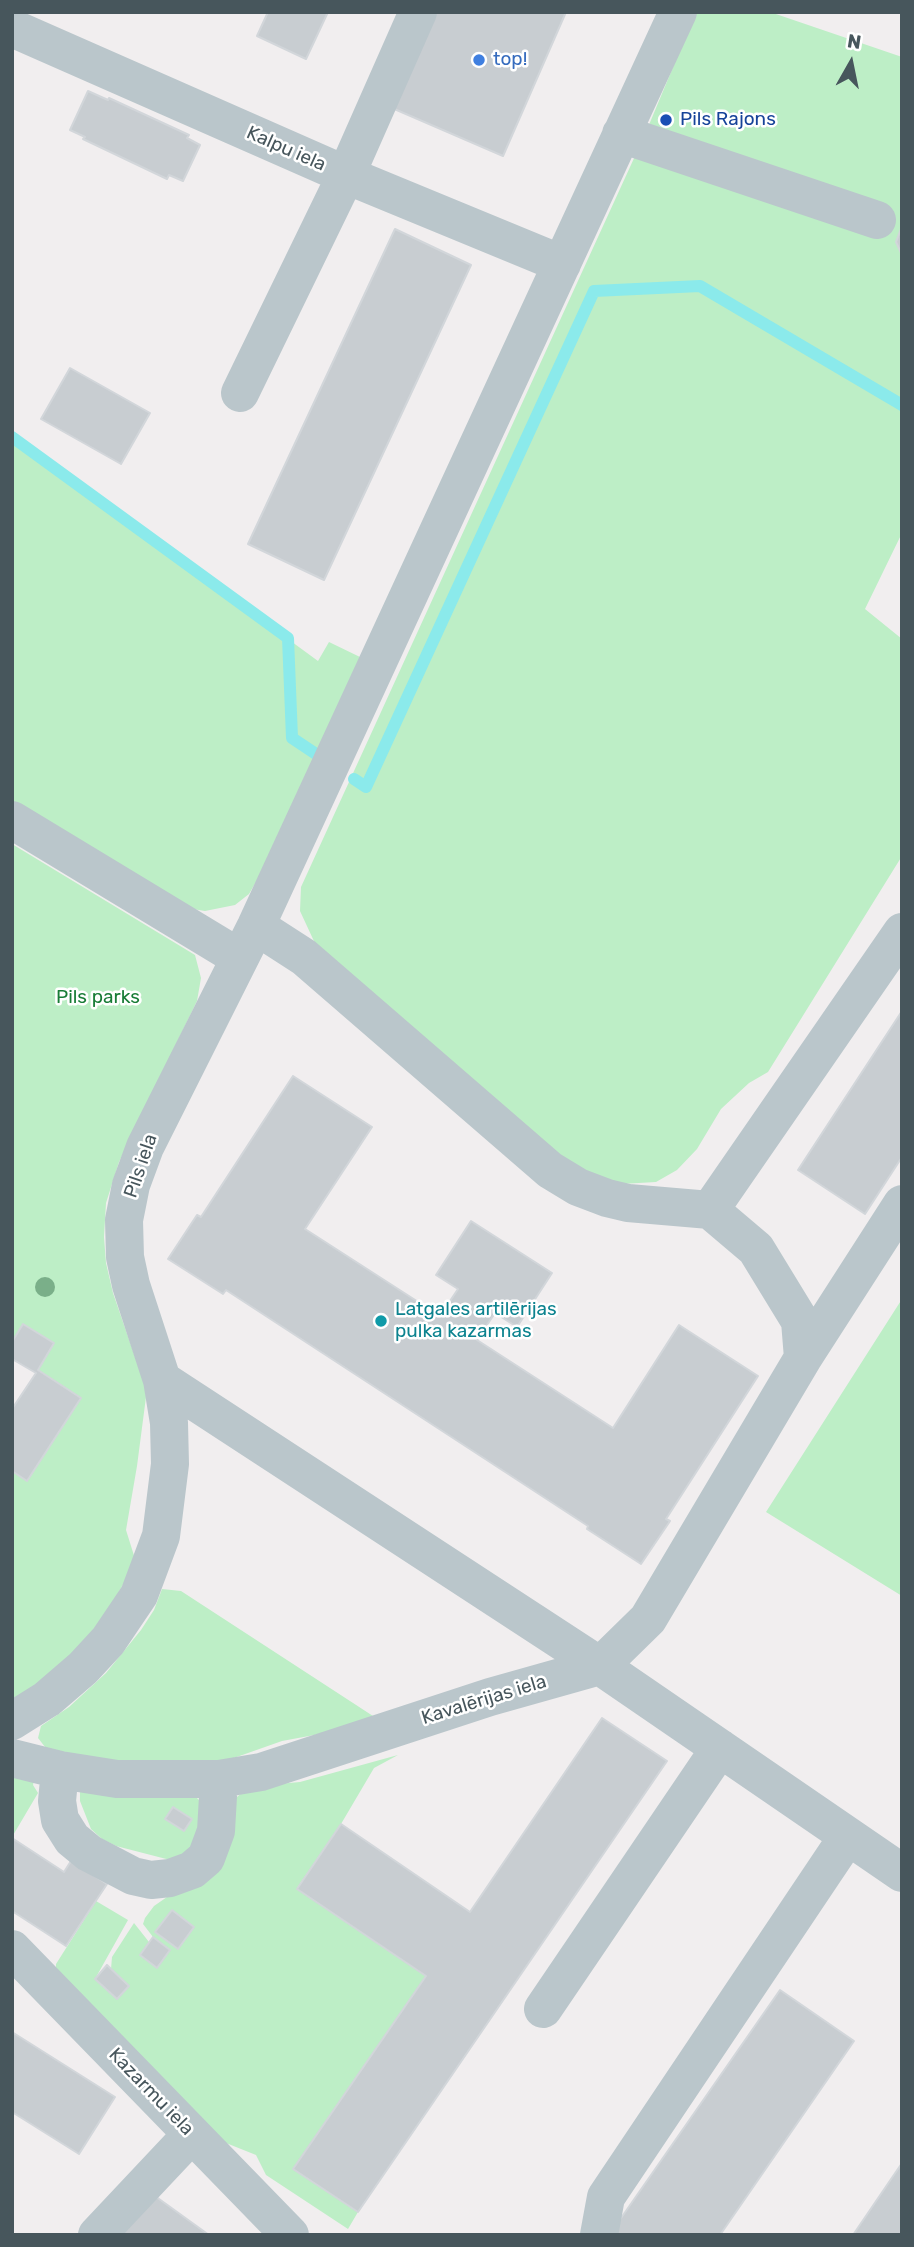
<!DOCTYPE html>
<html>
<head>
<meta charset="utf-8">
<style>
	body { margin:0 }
	#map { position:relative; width:914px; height:2247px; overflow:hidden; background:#f1eeef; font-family:Rubik,sans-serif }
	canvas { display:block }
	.frame { position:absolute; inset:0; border:14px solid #47565c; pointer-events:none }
	.north { position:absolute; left:816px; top:28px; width:70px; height:70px; -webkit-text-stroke:5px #fff; paint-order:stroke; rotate:9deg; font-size:19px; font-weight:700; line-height:28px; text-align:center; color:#47565c }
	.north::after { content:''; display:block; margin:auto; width:24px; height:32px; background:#47565c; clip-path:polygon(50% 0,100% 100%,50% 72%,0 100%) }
</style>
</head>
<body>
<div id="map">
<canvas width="914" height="2247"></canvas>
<div class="frame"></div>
<div class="north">N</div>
</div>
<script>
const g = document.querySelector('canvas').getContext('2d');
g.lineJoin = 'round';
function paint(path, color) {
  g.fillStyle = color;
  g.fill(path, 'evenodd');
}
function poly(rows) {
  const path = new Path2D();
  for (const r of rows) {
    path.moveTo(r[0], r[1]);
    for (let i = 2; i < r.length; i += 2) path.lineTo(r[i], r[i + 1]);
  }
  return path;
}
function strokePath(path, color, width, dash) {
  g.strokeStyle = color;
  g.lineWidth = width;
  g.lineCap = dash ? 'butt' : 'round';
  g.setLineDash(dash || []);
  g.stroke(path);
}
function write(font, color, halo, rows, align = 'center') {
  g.font = font + ' Rubik,sans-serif';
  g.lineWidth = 5;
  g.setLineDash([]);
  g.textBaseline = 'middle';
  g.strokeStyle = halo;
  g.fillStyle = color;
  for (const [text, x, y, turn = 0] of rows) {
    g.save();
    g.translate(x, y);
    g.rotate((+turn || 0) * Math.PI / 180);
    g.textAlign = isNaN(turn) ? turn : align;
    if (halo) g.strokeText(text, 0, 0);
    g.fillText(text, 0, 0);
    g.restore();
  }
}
paint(poly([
	[696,12,770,12,902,57,902,533,865,609,902,639,902,856,768,1072,749,1083,721,1109,697,1149,677,1170,656,1182,621,1184,582,1174,319,952,300,911,301,887,646,132],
	[12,437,318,661,329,642,360,657,257,880,249,894,235,905,205,911,180,907,12,805],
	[12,844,195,955,201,978,197,1001,119,1162,106,1203,104,1237,106,1263,113,1293,145,1386,146,1397,137,1466,126,1530,136,1562,98,1628,46,1678,12,1700,12,1471,28,1480,81,1398,38,1370,54,1343,12,1342],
	[902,1299,902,1596,766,1512],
	[162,1589,181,1591,373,1716,336,1731,282,1741,231,1759,156,1769,49,1752,38,1738,41,1726,69,1707,106,1673,141,1630,154,1610],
	[398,1755,374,1768,341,1824,297,1888,426,1976,294,2169,358,2212,348,2229,266,2175,256,2155,196,2131,56,1971,56,1964,96,1901,128,1920,95,1979,117,1999,128,1985,111,1969,112,1957,134,1923,149,1942,140,1955,157,1967,170,1950,153,1937,143,1924,145,1918,154,1906,167,1897,237,1797,246,1789,256,1786,300,1782],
	[172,1910,194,1927,178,1949,155,1932],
	[12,1770,35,1776,33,1785,38,1793,12,1837],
	[80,1786,196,1797,203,1804,203,1842,174,1861,116,1846,102,1839,91,1829,80,1801]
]), '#bdeec6');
strokePath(poly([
	[12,437,288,638,292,738,316,754],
	[354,779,366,787,594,291,700,286,902,405]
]), '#8beaeb', 12);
const building = poly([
	[268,12,328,12,306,59,257,36,268,12],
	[434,12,566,12,503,156,392,108,434,12],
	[88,91,108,100,109,98,189,135,187,138,200,145,183,181,169,175,167,179,83,139,85,137,70,130,88,91],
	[902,226,902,255,896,242,902,226],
	[395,229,471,265,324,580,248,544,395,229],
	[70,368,150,413,121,464,41,419,70,368],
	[902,1011,902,1157,865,1214,798,1170,902,1011],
	[293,1076,372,1127,305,1229,440,1316,458,1289,436,1275,471,1221,552,1273,517,1327,495,1313,477,1340,613,1428,679,1325,758,1376,666,1519,670,1521,641,1564,587,1529,588,1526,226,1290,223,1294,168,1259,197,1215,201,1217,293,1076],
	[23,1324,54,1343,38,1370,81,1398,27,1481,12,1471,12,1409,36,1373,12,1359,12,1342,23,1324],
	[602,1718,667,1761,358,2212,293,2169,426,1976,297,1889,341,1824,470,1912,602,1718],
	[173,1807,192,1819,184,1831,165,1819,173,1807],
	[12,1838,64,1872,71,1861,107,1884,66,1946,12,1911,12,1838],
	[172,1910,194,1927,178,1949,155,1932,172,1910],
	[153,1937,170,1950,157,1968,140,1955,153,1937],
	[107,1965,129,1986,117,1999,95,1979,107,1965],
	[780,1990,854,2041,720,2235,618,2235,612,2231,780,1990],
	[12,2032,115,2097,79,2154,12,2112,12,2032],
	[902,2163,902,2235,853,2235,902,2163],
	[148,2191,209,2235,116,2235,148,2191]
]);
paint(building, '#c8cdd1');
strokePath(building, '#d2d6da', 2);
strokePath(poly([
	[12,28,346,175,562,264],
	[621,134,877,220],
	[240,393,346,175,418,12],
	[12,820,240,958],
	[710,1210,902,932],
	[803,1358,902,1204],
	[162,1380,600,1666,902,1873],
	[12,1721,47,1699,83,1668,108,1641,139,1595,161,1536,170,1464,169,1423,162,1380,131,1285,125,1257,124,1220,131,1185,145,1147,256,926,678,12],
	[12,1758,60,1770,117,1779,219,1779,261,1772,490,1697,600,1666,648,1619,803,1358,800,1321,756,1249,710,1210,628,1203,607,1198,578,1187,550,1170,304,957,256,926],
	[60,1770,57,1801,60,1820,72,1839,89,1853,133,1876,151,1880,170,1878,192,1870,206,1858,216,1831,219,1779],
	[12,1949,290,2235],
	[543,2009,720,1748],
	[97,2235,192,2134],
	[599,2235,606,2197,848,1836]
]), '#bac6cb', 38);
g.fillStyle = '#7aaf89';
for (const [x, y] of [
	[45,1287]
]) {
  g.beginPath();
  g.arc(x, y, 10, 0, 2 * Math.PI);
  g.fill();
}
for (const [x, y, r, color] of [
	[479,60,7,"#3f7fe0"],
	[666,120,7,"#1a4fb4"],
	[381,1321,7,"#0f9aa8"]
]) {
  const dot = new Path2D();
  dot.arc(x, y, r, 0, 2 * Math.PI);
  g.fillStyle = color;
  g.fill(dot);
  strokePath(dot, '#fff', 2.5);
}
write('19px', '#366cbe', '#fff', [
	["top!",493,60]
], 'left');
write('19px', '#164399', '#fff', [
	["Pils Rajons",680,120]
], 'left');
write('19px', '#47565c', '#fff', [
	["Kalpu iela",286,149,24],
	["Pils iela",141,1166,-71],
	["Kavalērijas iela",484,1700,-17],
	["Kazarmu iela",151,2092,46]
]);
write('19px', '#187c36', '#fff', [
	["Pils parks",98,998]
]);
write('19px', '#0d838f', '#fff', [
	["Latgales artilērijas",395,1310],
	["pulka kazarmas",395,1332]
], 'left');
</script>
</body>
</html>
